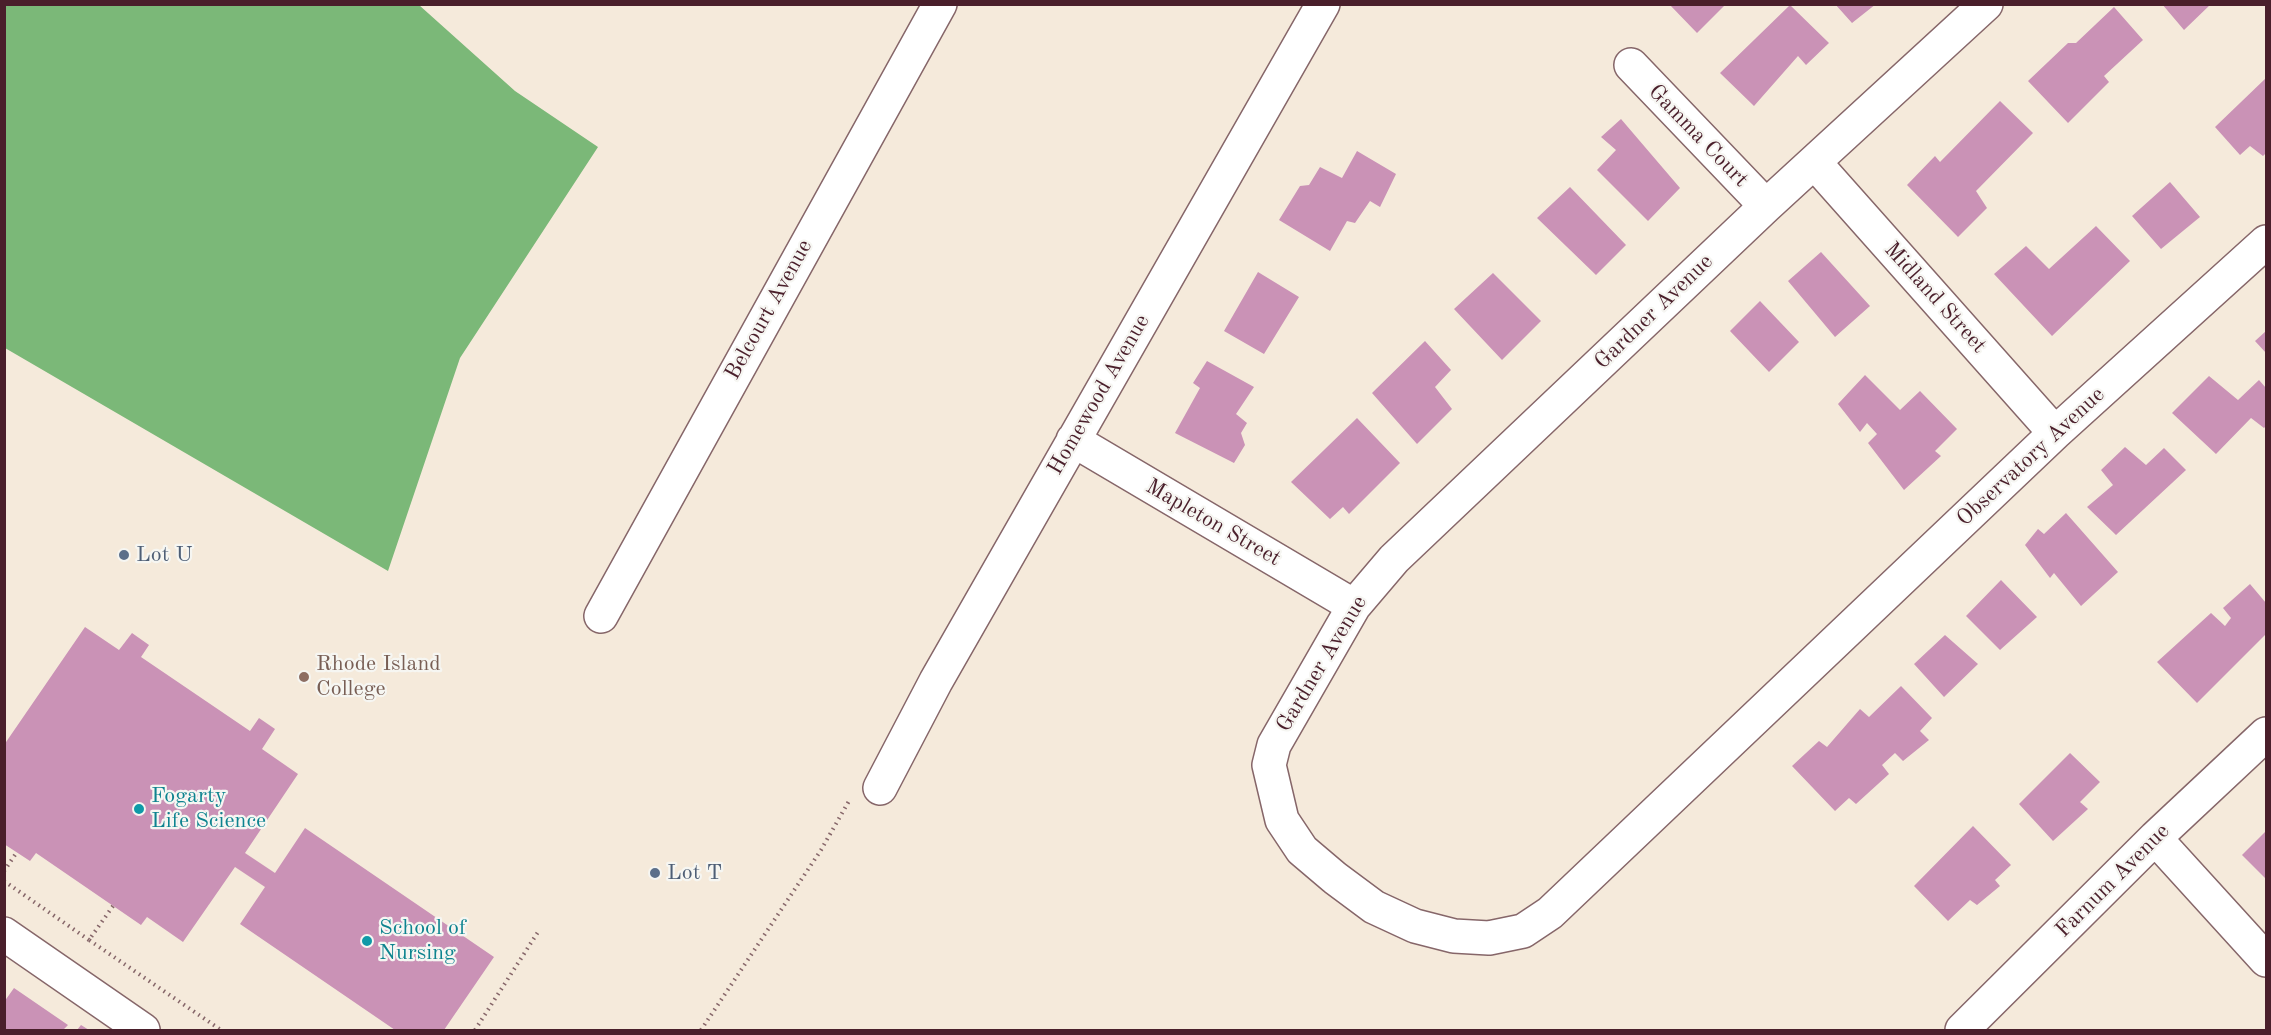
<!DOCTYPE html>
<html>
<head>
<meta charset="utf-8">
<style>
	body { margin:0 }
	#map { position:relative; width:2271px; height:1035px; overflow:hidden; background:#f5eadb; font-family:"Old Standard TT",serif }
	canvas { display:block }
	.frame { position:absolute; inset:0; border:6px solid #4a1f2b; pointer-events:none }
</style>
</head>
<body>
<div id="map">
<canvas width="2271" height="1035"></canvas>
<div class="frame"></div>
</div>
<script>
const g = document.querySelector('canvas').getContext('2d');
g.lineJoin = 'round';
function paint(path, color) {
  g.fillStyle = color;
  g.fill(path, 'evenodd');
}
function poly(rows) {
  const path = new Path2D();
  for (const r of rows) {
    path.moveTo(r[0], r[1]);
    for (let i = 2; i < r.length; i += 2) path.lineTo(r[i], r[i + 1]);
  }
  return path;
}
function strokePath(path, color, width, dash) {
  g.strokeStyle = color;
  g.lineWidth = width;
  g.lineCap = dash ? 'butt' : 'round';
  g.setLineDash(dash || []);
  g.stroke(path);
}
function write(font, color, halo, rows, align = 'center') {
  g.font = font + ' "Old Standard TT",serif';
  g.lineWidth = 4.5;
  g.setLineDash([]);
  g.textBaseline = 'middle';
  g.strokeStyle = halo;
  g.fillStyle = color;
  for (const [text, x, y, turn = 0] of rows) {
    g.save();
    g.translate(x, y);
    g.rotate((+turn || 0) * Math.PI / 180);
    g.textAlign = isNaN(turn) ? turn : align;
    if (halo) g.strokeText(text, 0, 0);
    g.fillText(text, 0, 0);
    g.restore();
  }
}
paint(poly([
	[5,4,419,5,515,91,598,147,460,358,388,571,5,348]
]), '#7bb878');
paint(poly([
	[1669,4,1726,4,1697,33],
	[1835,4,1876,4,1852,23],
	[2162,4,2211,4,2184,30],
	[1790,5,1829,43,1806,65,1798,56,1754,106,1720,73],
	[2114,7,2143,40,2104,76,2109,82,2068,123,2028,81,2068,43,2076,43],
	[2266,78,2266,153,2263,156,2250,146,2240,155,2215,127],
	[2000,101,2033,133,1976,191,1987,208,1958,237,1907,185,1935,156,1940,162],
	[1621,119,1680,188,1648,221,1597,170,1616,150,1601,137],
	[1357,151,1396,174,1380,207,1370,201,1355,223,1347,221,1330,251,1279,220,1300,186,1309,185,1320,167,1342,178],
	[2170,182,2200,217,2161,249,2132,216],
	[1570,187,1626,245,1596,275,1537,218],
	[2096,226,2130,261,2052,336,1994,274,2026,246,2049,269],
	[1821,252,1870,306,1835,337,1788,281],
	[1258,272,1299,297,1264,354,1224,331],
	[1493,273,1541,321,1502,360,1454,309],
	[1760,301,1799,342,1769,372,1730,331],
	[2266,331,2266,353,2255,341],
	[1425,341,1451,370,1435,387,1452,409,1417,444,1372,393],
	[1207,361,1254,387,1236,414,1247,423,1241,433,1245,445,1234,463,1175,433,1200,388,1193,383],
	[1865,375,1900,410,1920,391,1957,429,1935,451,1941,456,1904,490,1868,443,1877,434,1867,423,1860,432,1838,404],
	[2209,376,2238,400,2259,380,2266,388,2266,426,2264,428,2251,418,2216,454,2172,413],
	[1357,418,1400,463,1349,514,1343,507,1330,519,1291,482],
	[2125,447,2146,465,2164,448,2186,470,2116,535,2087,507,2113,485,2101,470],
	[2066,513,2118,572,2081,606,2054,573,2050,578,2025,545,2038,529,2044,534],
	[2001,580,2037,617,2000,650,1966,616],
	[2250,584,2266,603,2266,634,2197,703,2157,662,2211,613,2225,626,2231,618,2223,608],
	[85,627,119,650,132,633,149,645,141,657,250,731,259,718,275,729,262,749,298,774,245,853,275,873,305,828,494,957,444,1030,395,1030,240,924,265,887,235,867,183,942,147,917,141,925,36,853,30,861,4,844,4,745],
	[1945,635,1978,664,1944,697,1914,664],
	[1901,686,1932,718,1920,731,1929,740,1903,761,1895,753,1882,765,1889,774,1856,804,1849,798,1835,811,1792,766,1819,741,1827,747,1860,709,1869,717],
	[2070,753,2100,782,2080,802,2088,809,2053,841,2019,804],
	[1973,826,2011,865,1995,880,2000,886,1977,905,1970,900,1948,921,1914,886],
	[2266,831,2266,879,2242,855],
	[14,988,68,1025,63,1030,4,1030,4,1002],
	[81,1025,89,1030,77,1030]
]), '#ca92b6');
const minor = poly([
	[1986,4,1766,206,1394,559,1354,606,1274,745,1269,765,1282,820,1302,850,1335,878,1374,907,1415,926,1454,936,1489,938,1523,931,1550,913,2055,433,2266,242],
	[1631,65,1766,206],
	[1815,163,2055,433],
	[1073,440,1354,606],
	[601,616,940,4],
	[880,788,936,681,1323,4],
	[2155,838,2266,960],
	[4,934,143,1030],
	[1962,1030,2155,838,2266,734]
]);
strokePath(minor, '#866669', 36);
strokePath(poly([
	[4,871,17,852],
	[4,881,89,940],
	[113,906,89,940,221,1030],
	[475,1030,538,932],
	[701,1030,821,850,849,801]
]), '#866669', 4, [1.5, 4.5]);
strokePath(minor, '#fff', 33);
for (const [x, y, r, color] of [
	[124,555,6,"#5c6f8a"],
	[304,677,6,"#8d6e63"],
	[139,809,6,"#0f9aa8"],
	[655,873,6,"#5c6f8a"],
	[367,941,6,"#0f9aa8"]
]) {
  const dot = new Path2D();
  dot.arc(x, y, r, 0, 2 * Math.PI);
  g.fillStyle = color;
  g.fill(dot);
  strokePath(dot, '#f6f6f2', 2);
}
write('22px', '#4a1f2b', '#f6f6f2', [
	["Gamma Court",1698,136,46],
	["Midland Street",1935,298,48],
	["Belcourt Avenue",769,310,-61],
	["Gardner Avenue",1654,312,-44],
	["Homewood Avenue",1099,395,-60],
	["Observatory Avenue",2031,457,-43],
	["Mapleton Street",1213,523,30],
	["Gardner Avenue",1322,664,-59],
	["Farnum Avenue",2113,881,-45]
]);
write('22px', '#4e5e75', '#f6f6f2', [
	["Lot U",136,555],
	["Lot T",667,873]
], 'left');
write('22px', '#785e54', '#f6f6f2', [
	["Rhode Island",316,664],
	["College",316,689]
], 'left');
write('22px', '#0d838f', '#f6f6f2', [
	["Fogarty",151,796],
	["Life Science",151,821],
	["School of",379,928],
	["Nursing",379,953]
], 'left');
</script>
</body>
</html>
